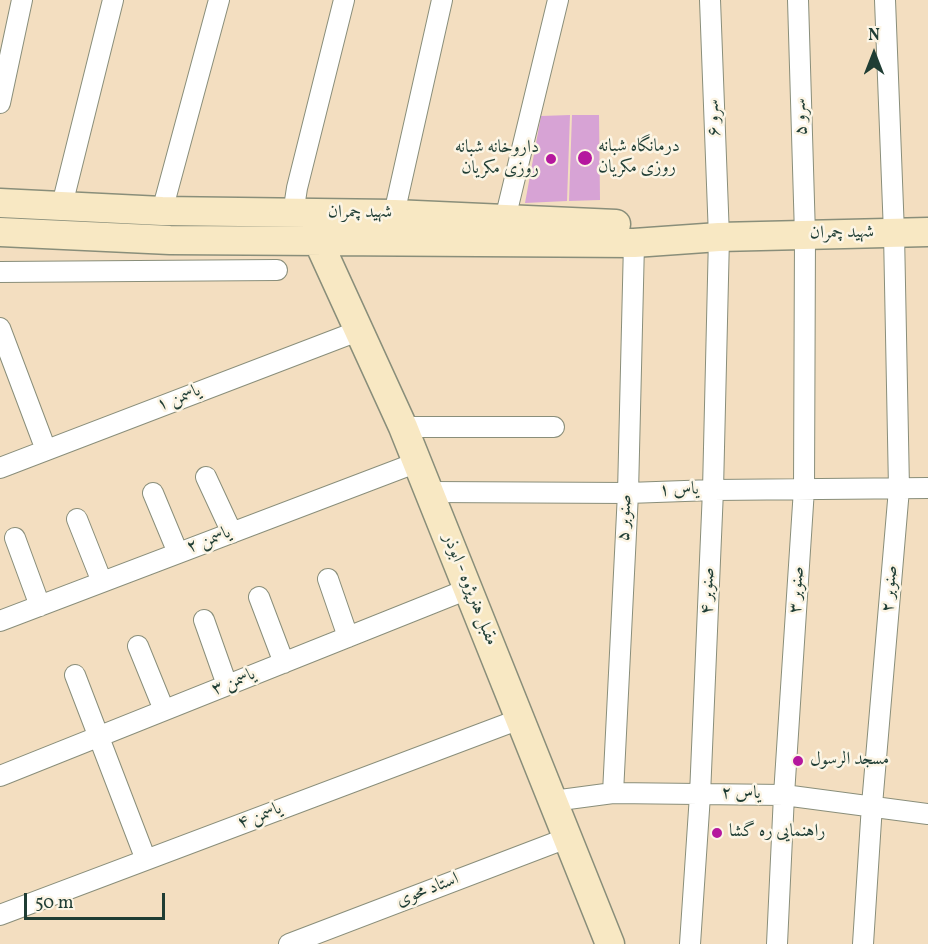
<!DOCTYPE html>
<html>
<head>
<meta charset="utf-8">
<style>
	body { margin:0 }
	#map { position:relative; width:928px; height:944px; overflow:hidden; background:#f3dec0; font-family:Vollkorn,serif }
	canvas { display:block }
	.north { position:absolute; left:844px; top:24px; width:60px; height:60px; -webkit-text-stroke:4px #fcf5e5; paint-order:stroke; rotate:0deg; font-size:16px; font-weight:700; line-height:24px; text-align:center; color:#1f3d34 }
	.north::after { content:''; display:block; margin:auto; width:21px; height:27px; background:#1f3d34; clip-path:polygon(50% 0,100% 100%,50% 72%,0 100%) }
	.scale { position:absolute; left:24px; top:893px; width:141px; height:27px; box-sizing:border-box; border:3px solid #1f3d34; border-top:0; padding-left:8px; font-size:18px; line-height:21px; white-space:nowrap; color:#1f3d34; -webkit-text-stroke:4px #fcf5e5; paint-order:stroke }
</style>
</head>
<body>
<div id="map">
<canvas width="928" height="944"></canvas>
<div class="north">N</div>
<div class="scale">50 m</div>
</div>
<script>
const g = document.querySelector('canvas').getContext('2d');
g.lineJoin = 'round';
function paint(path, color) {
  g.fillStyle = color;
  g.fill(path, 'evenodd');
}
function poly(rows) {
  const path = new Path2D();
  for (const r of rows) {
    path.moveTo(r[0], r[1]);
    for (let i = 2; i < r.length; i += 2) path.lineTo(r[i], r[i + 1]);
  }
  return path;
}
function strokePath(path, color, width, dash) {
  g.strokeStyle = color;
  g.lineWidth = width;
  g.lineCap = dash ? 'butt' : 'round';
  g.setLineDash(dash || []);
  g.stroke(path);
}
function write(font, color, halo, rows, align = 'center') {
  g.font = font + ' Vollkorn,Amiri,serif';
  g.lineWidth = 5;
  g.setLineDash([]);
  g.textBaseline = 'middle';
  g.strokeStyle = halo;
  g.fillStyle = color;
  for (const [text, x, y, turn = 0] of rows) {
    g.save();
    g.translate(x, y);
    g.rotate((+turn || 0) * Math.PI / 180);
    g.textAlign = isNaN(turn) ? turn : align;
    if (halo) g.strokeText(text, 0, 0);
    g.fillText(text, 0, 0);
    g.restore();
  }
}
paint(poly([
	[570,115,567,201,525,203,541,116],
	[572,115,599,115,600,200,569,201]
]), '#d7a3d5');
const street = poly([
	[0,103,22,0],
	[62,205,113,0],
	[162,211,219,0],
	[293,214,297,188,344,0],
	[394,214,442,0],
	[505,219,558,0],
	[0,272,277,270],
	[0,328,46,450],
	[403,427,554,427],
	[0,468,358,331],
	[206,477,232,533],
	[430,492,628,493,713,490,928,488],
	[153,493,178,553],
	[77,519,102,582],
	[15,538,40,606],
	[328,579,348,637],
	[259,597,284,663],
	[204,620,227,685],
	[0,621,418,462],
	[138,646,164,710],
	[75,675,146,860],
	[0,776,468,589],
	[613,793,628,493,634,243],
	[553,801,613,793,784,795,928,814],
	[0,915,520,719],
	[289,944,567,838],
	[690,944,700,795,713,490,719,237,710,0],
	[777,944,784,795,804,489,805,235,798,0],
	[863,944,872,805,899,489,894,233,885,0]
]);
const secondary = poly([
	[0,203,162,211,394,214,616,224],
	[0,232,170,240,634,243,719,237,928,232],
	[318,241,403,427,610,944]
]);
strokePath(street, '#898e7a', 22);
strokePath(secondary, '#898e7a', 31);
strokePath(street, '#fff', 20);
strokePath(secondary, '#f8e8c3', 28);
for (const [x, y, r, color] of [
	[585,158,8,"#b5179e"],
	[551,159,6,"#b5179e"],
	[798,761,6,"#b5179e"],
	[717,833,6,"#b5179e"]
]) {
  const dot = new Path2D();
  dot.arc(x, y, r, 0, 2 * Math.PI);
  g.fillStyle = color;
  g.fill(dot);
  strokePath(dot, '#fcf5e5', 2);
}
write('18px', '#1f3d34', '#fcf5e5', [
	["سرو ۵",802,117,-92],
	["سرو ۶",715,118,-92],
	["شهید چمران",360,214],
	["شهید چمران",842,234,-1],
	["یاسمن ۱",179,399,-21],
	["یاس ۱",679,491,-2],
	["صنوبر ۵",626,518,-87],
	["یاسمن ۲",209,541,-21],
	["صنوبر ۲",891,589,-85],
	["مقبل هنرپژوه - ابوذر",469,590,68],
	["صنوبر ۳",798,590,-86],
	["صنوبر ۴",709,591,-88],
	["یاسمن ۳",234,683,-22],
	["یاس ۲",741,795],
	["یاسمن ۴",260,817,-21],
	["استاد محوی",428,891,-21]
]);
write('18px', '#1f3d34', '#fcf5e5', [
	["درمانگاه شبانه",598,148],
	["روزی مکریان",598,169],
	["داروخانه شبانه",539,149,"right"],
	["روزی مکریان",539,170,"right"],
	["مسجد الرسول",810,761],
	["راهنمایی ره گشا",729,833]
], 'left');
</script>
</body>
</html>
